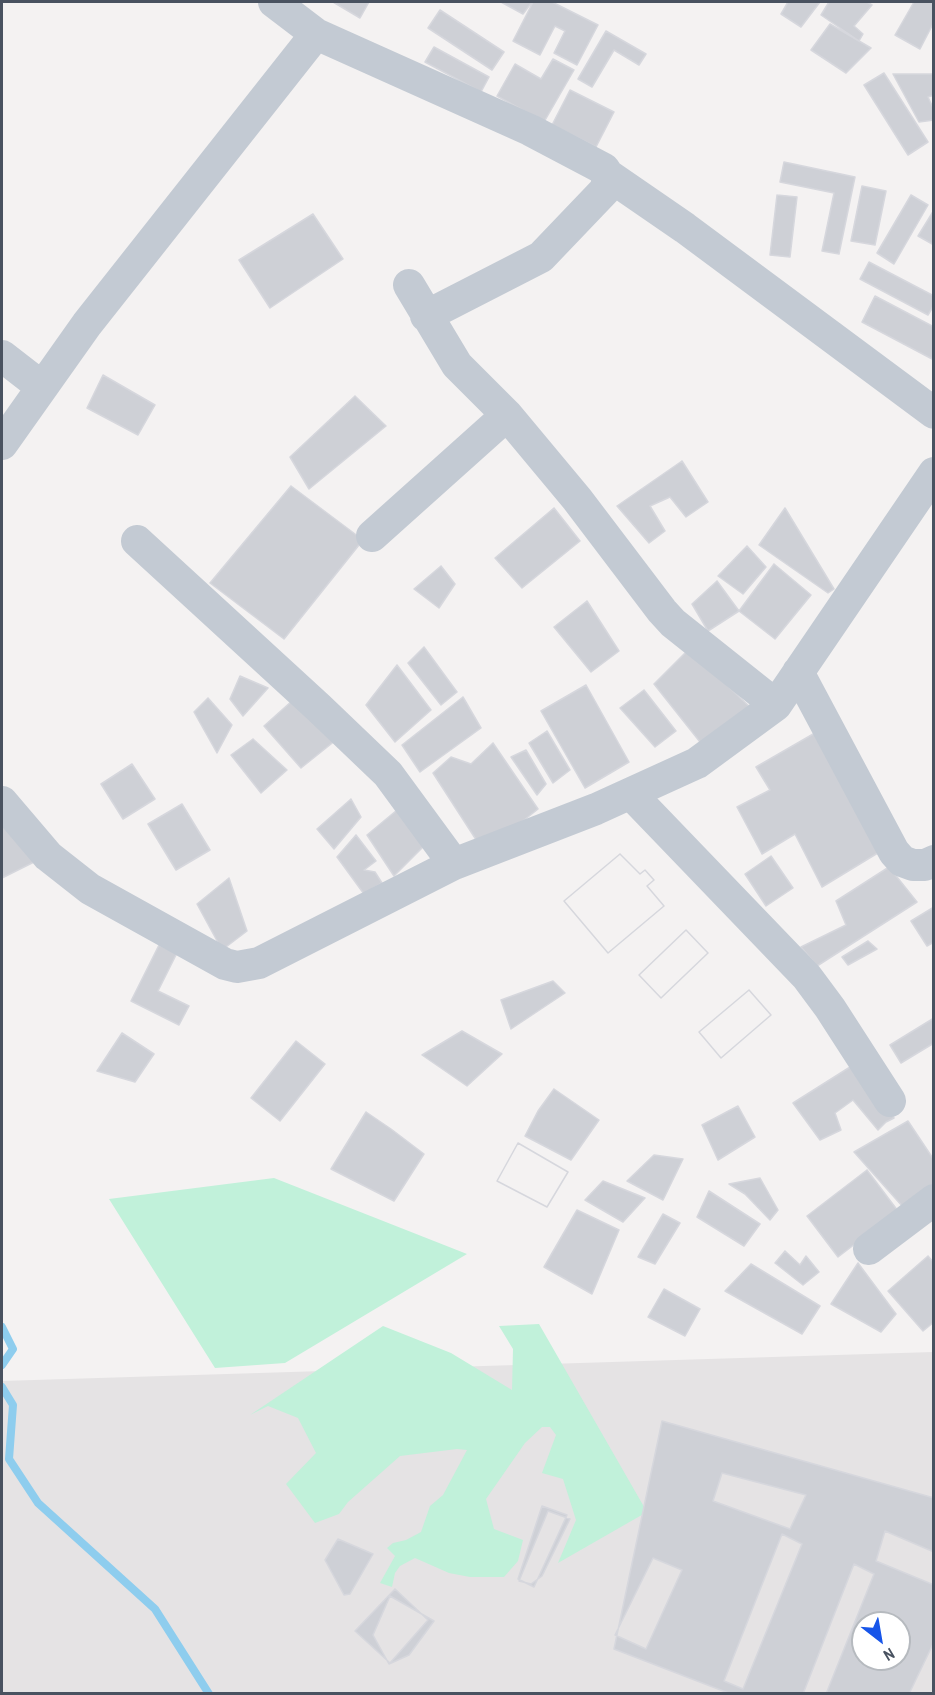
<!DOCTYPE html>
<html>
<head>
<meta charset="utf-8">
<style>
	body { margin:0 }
	#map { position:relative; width:935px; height:1695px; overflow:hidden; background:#f4f2f2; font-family:"Archivo Narrow",sans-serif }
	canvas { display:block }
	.frame { position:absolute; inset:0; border:3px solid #495260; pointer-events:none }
	.north { position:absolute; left:851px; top:1611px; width:60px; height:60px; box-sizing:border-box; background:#fff; border:2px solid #b6babf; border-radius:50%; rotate:149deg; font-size:16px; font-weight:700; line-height:24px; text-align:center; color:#495260 }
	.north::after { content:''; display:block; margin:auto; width:21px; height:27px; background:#1755e9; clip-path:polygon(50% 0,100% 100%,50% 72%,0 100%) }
</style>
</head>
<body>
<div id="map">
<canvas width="935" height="1695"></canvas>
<div class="frame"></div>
<div class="north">N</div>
</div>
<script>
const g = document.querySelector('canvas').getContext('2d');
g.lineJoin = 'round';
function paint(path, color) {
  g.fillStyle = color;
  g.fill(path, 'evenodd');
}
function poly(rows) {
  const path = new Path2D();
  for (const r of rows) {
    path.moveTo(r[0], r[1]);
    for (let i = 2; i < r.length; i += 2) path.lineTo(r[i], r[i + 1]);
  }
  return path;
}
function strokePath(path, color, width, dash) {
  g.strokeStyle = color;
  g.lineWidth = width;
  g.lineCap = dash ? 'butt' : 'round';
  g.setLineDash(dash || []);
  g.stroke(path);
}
paint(poly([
	[933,1352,933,1693,2,1693,2,1381],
	[863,1623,899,1623,899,1659,863,1659]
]), '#e5e3e4');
paint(poly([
	[274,1178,467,1254,285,1363,215,1368,109,1199],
	[539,1324,647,1512,558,1563,576,1520,563,1479,542,1473,556,1435,550,1427,542,1427,525,1443,486,1499,494,1529,523,1540,518,1561,504,1577,470,1577,449,1573,415,1558,400,1566,395,1573,392,1587,380,1583,395,1556,387,1548,393,1543,406,1540,421,1532,430,1506,443,1495,467,1450,457,1449,400,1456,348,1502,339,1514,315,1523,286,1484,316,1453,298,1418,268,1406,250,1415,383,1326,451,1353,512,1390,513,1349,499,1326]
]), '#c1f1da');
strokePath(poly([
	[2,1327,13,1349,2,1365],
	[2,1387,13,1405,9,1459,38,1503,155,1609,209,1694]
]), '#8ecdee', 8);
const building = poly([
	[333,2,369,2,360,18,333,2],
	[501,2,532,2,523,14,501,2],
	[533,2,552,2,598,25,577,65,554,53,565,31,555,26,540,55,513,41,533,2],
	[788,2,820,2,801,27,781,14,788,2],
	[829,2,867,2,872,5,854,26,863,34,859,41,821,15,829,2],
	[914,2,934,2,934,22,920,49,895,35,914,2],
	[440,10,504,52,492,70,428,28,440,10],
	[830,24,871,48,846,73,811,50,830,24],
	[606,31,646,54,639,65,614,50,592,87,578,79,606,31],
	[434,47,489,77,481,92,425,62,434,47],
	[553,59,574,70,544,122,497,96,515,64,541,79,553,59],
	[884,73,928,142,908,155,864,85,884,73],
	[893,74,934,74,934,95,928,97,934,110,934,120,919,122,893,74],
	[570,90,614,112,596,147,552,125,570,90],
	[784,162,855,177,839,254,822,251,834,193,780,182,784,162],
	[862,186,886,191,875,245,851,241,862,186],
	[777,195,797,197,790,257,770,255,777,195],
	[911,195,928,205,894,264,877,253,911,195],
	[934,210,934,245,918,236,934,210],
	[313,214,343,259,270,308,239,260,313,214],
	[869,262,934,296,934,305,928,315,860,279,869,262],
	[875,296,934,327,934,360,862,322,875,296],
	[103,375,155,405,138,435,87,408,103,375],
	[355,396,386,426,309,489,290,457,355,396],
	[682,461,708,502,686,517,670,497,650,506,665,531,649,543,617,506,682,461],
	[291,486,363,540,284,639,210,583,291,486],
	[554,508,580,541,522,588,495,558,554,508],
	[785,508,834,589,828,593,759,545,785,508],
	[747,546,766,567,743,594,718,576,747,546],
	[774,564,811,595,775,639,739,611,774,564],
	[441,566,455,584,439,608,414,589,441,566],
	[717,581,739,611,708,631,692,604,717,581],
	[587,601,619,651,591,672,554,627,587,601],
	[424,647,457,692,441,705,408,663,424,647],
	[689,649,753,710,704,747,654,684,689,649],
	[397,665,431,710,395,742,366,705,397,665],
	[240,676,268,688,243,716,230,699,240,676],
	[586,685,629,762,585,788,541,711,586,685],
	[644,690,676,731,655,747,620,708,644,690],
	[463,697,481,728,420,772,402,745,463,697],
	[208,698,232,725,217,753,194,712,208,698],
	[293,700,336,740,301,768,264,726,293,700],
	[827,726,886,848,822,887,795,834,762,854,737,807,770,790,756,767,827,726],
	[547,731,570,770,553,783,529,743,547,731],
	[253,739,287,770,261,793,231,755,253,739],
	[493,743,538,809,484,852,433,773,451,757,471,764,493,743],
	[526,750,546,784,537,795,511,757,526,750],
	[132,764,155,799,123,819,101,784,132,764],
	[351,799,361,817,334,849,317,829,351,799],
	[182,804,210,850,176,870,148,824,182,804],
	[403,805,429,841,394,876,367,835,403,805],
	[2,815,36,861,2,878,2,815],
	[356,835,376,861,364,870,375,872,382,883,364,894,337,857,356,835],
	[620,854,640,874,645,870,654,880,647,886,664,906,608,953,564,901,620,854],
	[620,854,640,874,645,870,654,880,647,886,664,906,608,953,564,901,620,854],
	[771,856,793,888,766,906,745,874,771,856],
	[889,867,917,902,817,966,801,947,846,925,836,901,889,867],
	[229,878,247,931,222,950,197,904,229,878],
	[934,907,934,942,927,946,911,921,934,907],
	[686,930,708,953,661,998,639,975,686,930],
	[686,930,708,953,661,998,639,975,686,930],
	[868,941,877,949,848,965,842,957,868,941],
	[159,945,177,953,158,991,189,1006,179,1025,131,1001,159,945],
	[553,981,565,993,511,1029,501,1000,553,981],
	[749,990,771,1015,721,1058,699,1032,749,990],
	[749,990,771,1015,721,1058,699,1032,749,990],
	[934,1018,934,1043,901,1063,890,1045,934,1018],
	[462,1031,502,1054,467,1086,422,1055,462,1031],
	[122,1033,154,1054,135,1082,97,1071,122,1033],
	[296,1041,325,1064,280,1121,251,1098,296,1041],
	[858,1062,894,1118,886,1122,878,1130,853,1100,835,1113,841,1130,820,1140,793,1103,858,1062],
	[554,1089,599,1120,571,1160,525,1136,538,1111,554,1089],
	[738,1106,755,1137,718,1160,702,1125,738,1106],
	[366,1112,391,1129,424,1154,394,1201,331,1169,366,1112],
	[908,1121,934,1160,934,1190,903,1207,854,1152,908,1121],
	[518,1143,568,1172,547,1207,497,1181,518,1143],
	[518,1143,568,1172,547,1207,497,1181,518,1143],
	[654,1155,683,1159,663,1200,627,1181,654,1155],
	[867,1170,898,1211,838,1257,807,1216,867,1170],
	[760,1178,778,1210,770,1220,745,1194,729,1184,760,1178],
	[603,1181,645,1198,623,1222,585,1200,603,1181],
	[709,1191,760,1224,744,1246,697,1217,709,1191],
	[577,1210,619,1230,592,1294,544,1267,577,1210],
	[663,1214,680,1223,655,1264,638,1257,663,1214],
	[785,1251,800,1265,806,1256,819,1272,803,1285,775,1263,785,1251],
	[928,1256,934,1263,934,1322,923,1331,888,1291,928,1256],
	[858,1263,896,1314,881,1332,831,1304,858,1263],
	[751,1264,820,1306,802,1334,725,1291,751,1264],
	[664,1289,700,1309,685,1336,648,1317,664,1289],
	[662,1421,934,1498,934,1694,731,1694,614,1649,662,1421],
	[863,1623,899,1623,899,1659,863,1659,863,1623],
	[722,1473,806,1495,790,1529,713,1501,722,1473],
	[542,1506,567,1515,534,1587,518,1579,542,1506],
	[548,1511,570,1519,542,1576,531,1584,519,1581,548,1511],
	[885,1531,934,1552,934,1585,876,1561,885,1531],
	[782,1534,802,1544,743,1689,724,1681,782,1534],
	[338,1539,373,1554,350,1594,344,1595,325,1560,338,1539],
	[653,1558,682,1570,646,1649,615,1635,653,1558],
	[854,1564,874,1574,826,1694,803,1694,854,1564],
	[395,1589,428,1620,390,1663,355,1631,395,1589],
	[390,1596,434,1621,409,1655,389,1664,373,1635,390,1596],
	[934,1642,934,1694,909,1694,934,1642]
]);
paint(building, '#ced0d6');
strokePath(building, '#d6d7dd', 1.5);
strokePath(poly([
	[274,2,316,34,530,130,604,169,608,175,606,189,541,257,426,316],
	[608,175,685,228,934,413],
	[409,285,457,365,507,415,577,499,662,611,673,623,776,705],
	[2,356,42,387],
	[2,444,87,324,316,34],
	[372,536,507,415],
	[137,541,319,708,388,774,454,864],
	[798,672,894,852,902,861,913,865,925,865,934,861],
	[631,794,807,977,830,1008,890,1101],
	[2,802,48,856,90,889,225,964,237,967,259,963,454,864,596,809,697,763,776,705,934,473],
	[869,1249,934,1200]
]), '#c3cad3', 32);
</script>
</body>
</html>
